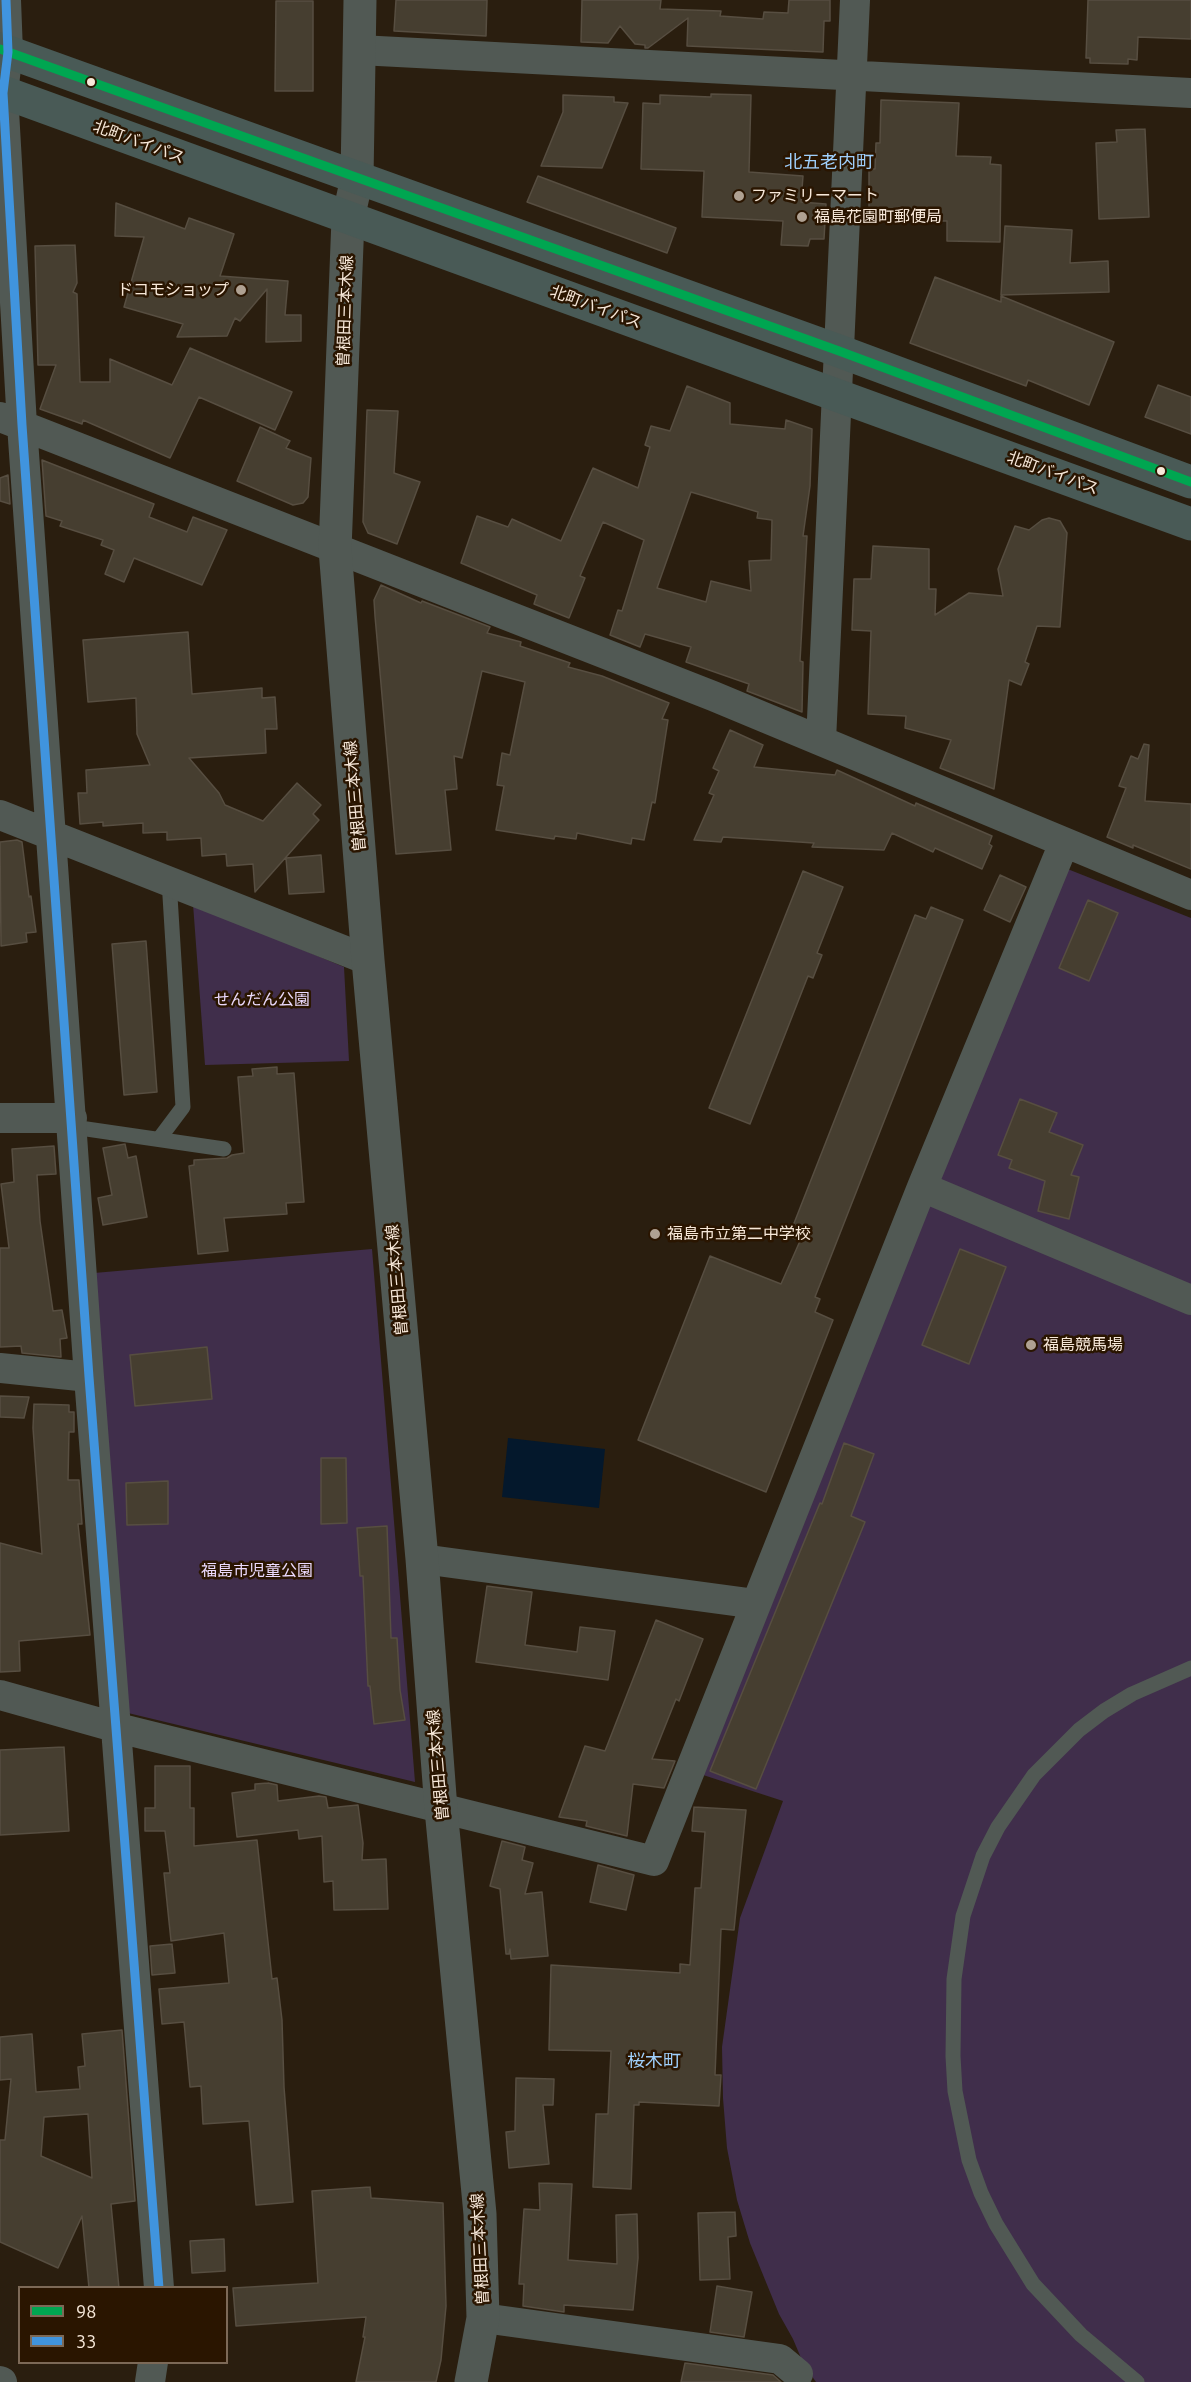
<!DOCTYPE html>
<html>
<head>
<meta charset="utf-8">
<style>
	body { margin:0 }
	#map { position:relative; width:1191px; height:2382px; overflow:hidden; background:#2a1e0f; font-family:Ubuntu,sans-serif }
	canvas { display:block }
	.legend { position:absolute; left:18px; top:2286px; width:210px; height:78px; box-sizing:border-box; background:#2a1500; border:2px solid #7c6957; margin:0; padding:8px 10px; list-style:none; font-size:18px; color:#f7e8d9 }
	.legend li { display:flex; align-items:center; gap:12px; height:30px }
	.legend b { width:30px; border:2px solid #7c6957 }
</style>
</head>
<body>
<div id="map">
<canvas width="1191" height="2382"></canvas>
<ul class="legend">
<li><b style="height:8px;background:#00a651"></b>98</li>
<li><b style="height:8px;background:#4094de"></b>33</li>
</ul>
</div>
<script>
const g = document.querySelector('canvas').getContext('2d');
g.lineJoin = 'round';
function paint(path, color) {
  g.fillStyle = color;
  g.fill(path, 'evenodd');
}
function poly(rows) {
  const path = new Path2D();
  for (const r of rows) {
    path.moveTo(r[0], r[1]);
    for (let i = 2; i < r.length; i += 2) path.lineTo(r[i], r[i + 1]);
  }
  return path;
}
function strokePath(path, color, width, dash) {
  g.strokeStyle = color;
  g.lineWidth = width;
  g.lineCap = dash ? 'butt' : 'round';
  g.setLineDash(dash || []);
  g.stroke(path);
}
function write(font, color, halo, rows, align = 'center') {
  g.font = font + ' Ubuntu,"Noto Sans JP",sans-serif';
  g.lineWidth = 5;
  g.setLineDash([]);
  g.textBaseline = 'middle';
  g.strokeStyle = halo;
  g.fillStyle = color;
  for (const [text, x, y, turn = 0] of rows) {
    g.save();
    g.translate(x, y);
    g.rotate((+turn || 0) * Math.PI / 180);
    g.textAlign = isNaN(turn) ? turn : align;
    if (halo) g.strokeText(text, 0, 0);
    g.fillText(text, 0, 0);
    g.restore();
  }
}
paint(poly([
	[1065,868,1191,918,1191,2382,816,2382,804,2365,793,2339,779,2314,750,2243,737,2200,727,2148,723,2098,722,2047,740,1918,783,1801,697,1773],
	[193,904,344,967,349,1061,205,1065],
	[372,1249,415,1782,128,1713,94,1273]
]), '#402e4b');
paint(poly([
	[508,1438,605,1449,599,1508,502,1497]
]), '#04182c');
const building = poly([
	[396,0,487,0,486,36,394,31,396,0],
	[582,0,661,0,660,9,721,11,720,16,763,19,764,12,788,13,789,0,830,0,830,21,824,21,823,52,687,46,688,18,648,48,645,48,645,45,635,44,620,26,608,43,581,42,582,0],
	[1088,0,1191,0,1191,39,1138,37,1137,60,1128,59,1128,64,1090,63,1090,58,1086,58,1088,0],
	[276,1,313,1,313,91,275,91,276,1],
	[711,94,751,95,749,172,803,176,801,202,826,204,824,239,810,239,808,246,781,245,783,221,702,217,704,171,641,169,643,103,660,104,660,95,711,97,711,94],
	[563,95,614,97,614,102,628,103,602,168,541,166,563,112,563,95],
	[881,100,959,103,956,156,991,157,990,164,1001,165,1000,242,947,241,947,221,940,221,940,218,880,218,880,211,869,212,869,169,875,169,876,143,880,143,881,100],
	[1145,129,1149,217,1099,219,1096,143,1117,142,1116,130,1145,129],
	[538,176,676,228,667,253,527,202,538,176],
	[116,203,185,229,189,218,234,234,220,276,288,281,285,315,301,315,301,341,266,342,267,289,240,321,235,318,227,336,177,337,183,324,124,307,144,237,115,236,116,203],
	[1005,226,1072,230,1070,263,1108,261,1109,292,1001,295,1005,226],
	[75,245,77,283,73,292,77,294,80,382,110,382,110,359,172,385,190,348,292,392,275,430,199,397,170,458,83,420,82,424,40,409,56,365,38,365,35,246,75,245],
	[935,277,1001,302,1001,296,1114,342,1089,405,1028,380,1026,386,910,343,935,277],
	[1158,385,1191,397,1191,434,1145,417,1158,385],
	[687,386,730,403,730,424,785,429,786,420,812,429,810,486,803,536,807,536,800,661,803,662,802,712,747,691,749,684,686,662,691,647,645,634,640,647,610,635,618,610,622,611,644,540,603,522,580,576,585,578,569,618,534,604,537,595,461,563,477,516,508,527,512,519,561,541,593,468,638,488,650,447,645,445,651,426,670,431,687,386],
	[691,492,758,512,757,518,772,520,771,560,749,561,751,591,711,581,706,602,657,588,691,492],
	[367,410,398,411,394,473,420,482,397,544,368,533,363,522,367,410],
	[260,427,290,441,286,448,311,458,308,497,303,503,293,505,237,481,260,427],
	[42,460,154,504,149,517,187,532,193,517,227,530,202,585,134,558,124,582,105,574,114,550,101,545,103,540,60,526,62,521,46,516,42,460],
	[8,475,10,504,0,501,0,478,8,475],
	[1049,518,1060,521,1067,533,1060,627,1037,626,1025,662,1029,664,1021,685,1009,680,994,789,940,768,951,740,905,728,906,716,868,714,871,631,852,630,854,579,871,579,873,546,929,549,929,589,936,589,935,615,969,593,1003,596,998,569,1015,526,1029,530,1042,520,1049,518],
	[381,585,421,603,422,601,490,627,487,633,521,642,520,646,570,663,568,667,602,676,669,703,662,719,668,720,655,803,652,802,644,840,632,838,631,844,577,833,576,839,555,836,554,839,496,830,504,786,497,785,502,753,510,755,525,682,482,671,462,758,454,756,457,789,445,790,451,850,396,854,375,616,374,600,381,585],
	[188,632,192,694,262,688,262,698,275,697,277,729,265,729,266,753,189,758,219,793,225,805,263,821,297,783,321,805,313,814,319,820,255,892,253,864,227,866,226,854,202,856,201,838,167,840,167,832,143,833,143,823,103,826,103,822,80,824,78,793,87,793,86,770,150,765,137,734,136,698,88,702,83,640,188,632],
	[730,730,763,745,754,767,835,775,837,770,915,806,916,803,992,836,989,844,992,846,982,869,935,848,933,852,892,833,884,850,812,847,814,843,723,837,721,842,694,840,714,795,709,793,719,771,713,768,730,730],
	[1144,744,1149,745,1145,801,1191,804,1191,869,1133,845,1133,848,1107,837,1126,788,1119,786,1131,756,1138,759,1144,744],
	[17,840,22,842,29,897,31,896,36,932,26,933,27,942,1,946,0,842,17,840],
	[321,855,324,892,289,894,286,858,321,855],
	[803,871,843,887,817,953,822,955,813,978,808,976,750,1124,709,1108,803,871],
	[1000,875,1026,887,1010,922,984,910,1000,875],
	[1088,900,1118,913,1089,981,1059,968,1088,900],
	[931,907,963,920,815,1297,820,1299,815,1312,833,1320,766,1492,638,1440,710,1256,781,1284,800,1241,789,1236,915,915,926,919,931,907],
	[146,941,157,1092,124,1095,112,944,146,941],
	[277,1067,277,1074,294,1073,304,1202,286,1203,287,1214,224,1218,228,1251,198,1254,189,1166,194,1165,194,1160,227,1158,232,1155,244,1153,238,1077,253,1076,252,1069,277,1067],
	[1020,1099,1057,1113,1049,1132,1083,1145,1071,1175,1079,1177,1069,1219,1038,1211,1045,1181,1009,1168,1012,1160,998,1155,1020,1099],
	[125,1144,128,1158,136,1156,147,1217,103,1225,98,1198,112,1195,103,1148,125,1144],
	[54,1146,56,1174,37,1175,40,1221,53,1311,62,1310,67,1338,60,1339,61,1357,22,1353,21,1346,0,1347,0,1248,9,1248,1,1184,14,1182,12,1149,54,1146],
	[960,1249,1006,1267,969,1364,922,1345,960,1249],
	[207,1347,212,1399,135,1406,130,1355,207,1347],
	[0,1396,29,1397,24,1418,0,1417,0,1396],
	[34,1404,69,1405,69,1412,74,1412,74,1432,69,1432,68,1480,79,1480,82,1524,78,1524,90,1635,19,1641,20,1671,0,1672,0,1543,42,1554,33,1428,34,1404],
	[844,1443,874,1454,851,1516,865,1522,756,1789,710,1771,820,1503,822,1504,844,1443],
	[321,1458,346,1458,347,1523,321,1524,321,1458],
	[168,1481,168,1524,127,1525,126,1483,168,1481],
	[387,1526,391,1638,397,1638,400,1690,405,1720,374,1724,370,1686,368,1686,363,1576,360,1576,357,1528,387,1526],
	[487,1586,532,1592,525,1645,577,1652,580,1627,615,1631,608,1680,476,1662,487,1586],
	[656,1620,703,1639,679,1701,676,1699,652,1759,675,1761,664,1788,633,1784,627,1836,586,1826,587,1821,559,1817,585,1746,605,1751,656,1620],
	[64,1747,69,1831,0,1835,0,1750,64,1747],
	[155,1766,190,1766,190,1808,194,1808,194,1846,257,1840,272,1979,277,1978,282,2020,284,2087,293,2202,256,2205,249,2121,203,2124,201,2086,190,2087,184,2022,162,2024,159,1989,229,1983,224,1933,171,1941,164,1873,170,1873,165,1831,145,1831,145,1808,155,1808,155,1766],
	[268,1783,277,1785,278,1801,319,1796,326,1797,328,1808,358,1805,363,1843,362,1860,386,1859,388,1909,334,1910,333,1881,324,1882,322,1836,299,1839,298,1830,237,1837,232,1793,255,1790,255,1784,268,1783],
	[694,1807,746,1810,734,1930,721,1929,715,2075,721,2075,719,2106,639,2102,639,2105,634,2105,631,2189,593,2187,596,2114,608,2114,611,2051,549,2050,551,1965,680,1973,680,1964,690,1965,695,1888,701,1888,705,1832,692,1831,694,1807],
	[502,1841,525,1847,522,1860,533,1863,525,1894,542,1892,548,1956,511,1959,510,1949,509,1954,506,1954,500,1889,490,1886,502,1841],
	[598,1865,634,1875,626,1910,590,1902,598,1865],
	[172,1944,175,1973,152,1975,150,1946,172,1944],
	[122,2030,135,2201,111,2204,119,2288,89,2288,82,2216,58,2268,0,2242,0,2140,5,2140,11,2079,0,2080,0,2037,32,2034,36,2092,80,2089,78,2067,85,2066,82,2034,122,2030],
	[88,2114,92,2178,41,2156,44,2117,88,2114],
	[516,2078,554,2079,553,2105,543,2105,549,2164,509,2168,506,2132,515,2131,516,2078],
	[539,2183,572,2184,568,2260,617,2264,616,2215,637,2214,638,2258,633,2310,564,2305,564,2312,523,2306,524,2284,519,2284,524,2209,540,2210,539,2183],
	[370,2187,371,2198,443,2203,446,2306,441,2360,436,2382,356,2382,365,2337,363,2337,366,2317,236,2326,233,2288,318,2283,312,2191,370,2187],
	[735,2212,736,2236,728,2237,730,2279,700,2280,698,2213,735,2212],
	[224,2239,225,2271,192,2273,190,2241,224,2239],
	[717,2286,752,2292,744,2337,710,2332,717,2286],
	[685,2363,773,2375,781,2382,681,2382,685,2363]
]);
paint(building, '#463e30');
strokePath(building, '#574e41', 1.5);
strokePath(poly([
	[73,1127,224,1149],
	[159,1139,183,1107,169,880],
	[1137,2382,1081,2335,1033,2284,996,2224,981,2193,969,2160,955,2091,953,2056,954,1979,963,1916,983,1856,998,1827,1034,1775,1079,1730,1104,1711,1132,1694,1191,1668]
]), '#515954', 15);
strokePath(poly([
	[6,0,8,52,3,93,22,425,89,1377,159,2288],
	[359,50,1191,93],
	[0,417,713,696,1191,895],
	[821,741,855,0],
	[0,815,368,960],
	[0,1118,72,1118],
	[922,1187,1191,1300],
	[0,1368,89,1377],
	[422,1559,756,1604],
	[0,1695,118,1728,654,1861,922,1187,1064,843],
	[483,2318,780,2359,798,2374],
	[0,2381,2,2382],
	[150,2382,153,2362]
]), '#515954', 30);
strokePath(poly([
	[360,0,357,178,348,219,335,549,368,960,422,1559,441,1809,480,2214,483,2318,471,2382]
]), '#515954', 33);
strokePath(poly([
	[0,49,839,351,1191,482],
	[0,91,1191,524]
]), '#495a56', 33);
strokePath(poly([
	[0,49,839,351,1191,482]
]), '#00a651', 9);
strokePath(poly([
	[6,0,8,52,3,93,22,425,89,1377,159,2288]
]), '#4094de', 9);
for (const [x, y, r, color] of [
	[91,82,5,"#f7e8d9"],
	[739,196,6,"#afa192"],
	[802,217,6,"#afa192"],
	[241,290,6,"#afa192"],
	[1161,471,5,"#f7e8d9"],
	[655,1234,6,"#afa192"],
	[1031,1345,6,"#afa192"]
]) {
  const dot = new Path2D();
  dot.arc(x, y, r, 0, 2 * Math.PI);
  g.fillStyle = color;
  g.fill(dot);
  strokePath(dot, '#2a1500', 2);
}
write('16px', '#f7e8d9', '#2a1500', [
	["北町バイパス",139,142,20],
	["北町バイパス",596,307,20],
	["曽根田三本木線",345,311,-88],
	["北町バイパス",1053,473,20],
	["曽根田三本木線",355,796,-95],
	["曽根田三本木線",397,1280,-95],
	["曽根田三本木線",438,1765,-95],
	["曽根田三本木線",480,2249,-93]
]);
write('16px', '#f7e8d9', '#2a1500', [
	["ファミリーマート",751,196],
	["福島花園町郵便局",814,217],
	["ドコモショップ",229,290,"right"],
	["福島市立第二中学校",667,1234],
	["福島競馬場",1043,1345]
], 'left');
write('16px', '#ebdafd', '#2a1500', [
	["せんだん公園",262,1000],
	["福島市児童公園",257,1571]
]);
write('18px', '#9fcffb', '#2a1500', [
	["北五老内町",829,162],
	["桜木町",654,2061]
]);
</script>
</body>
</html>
